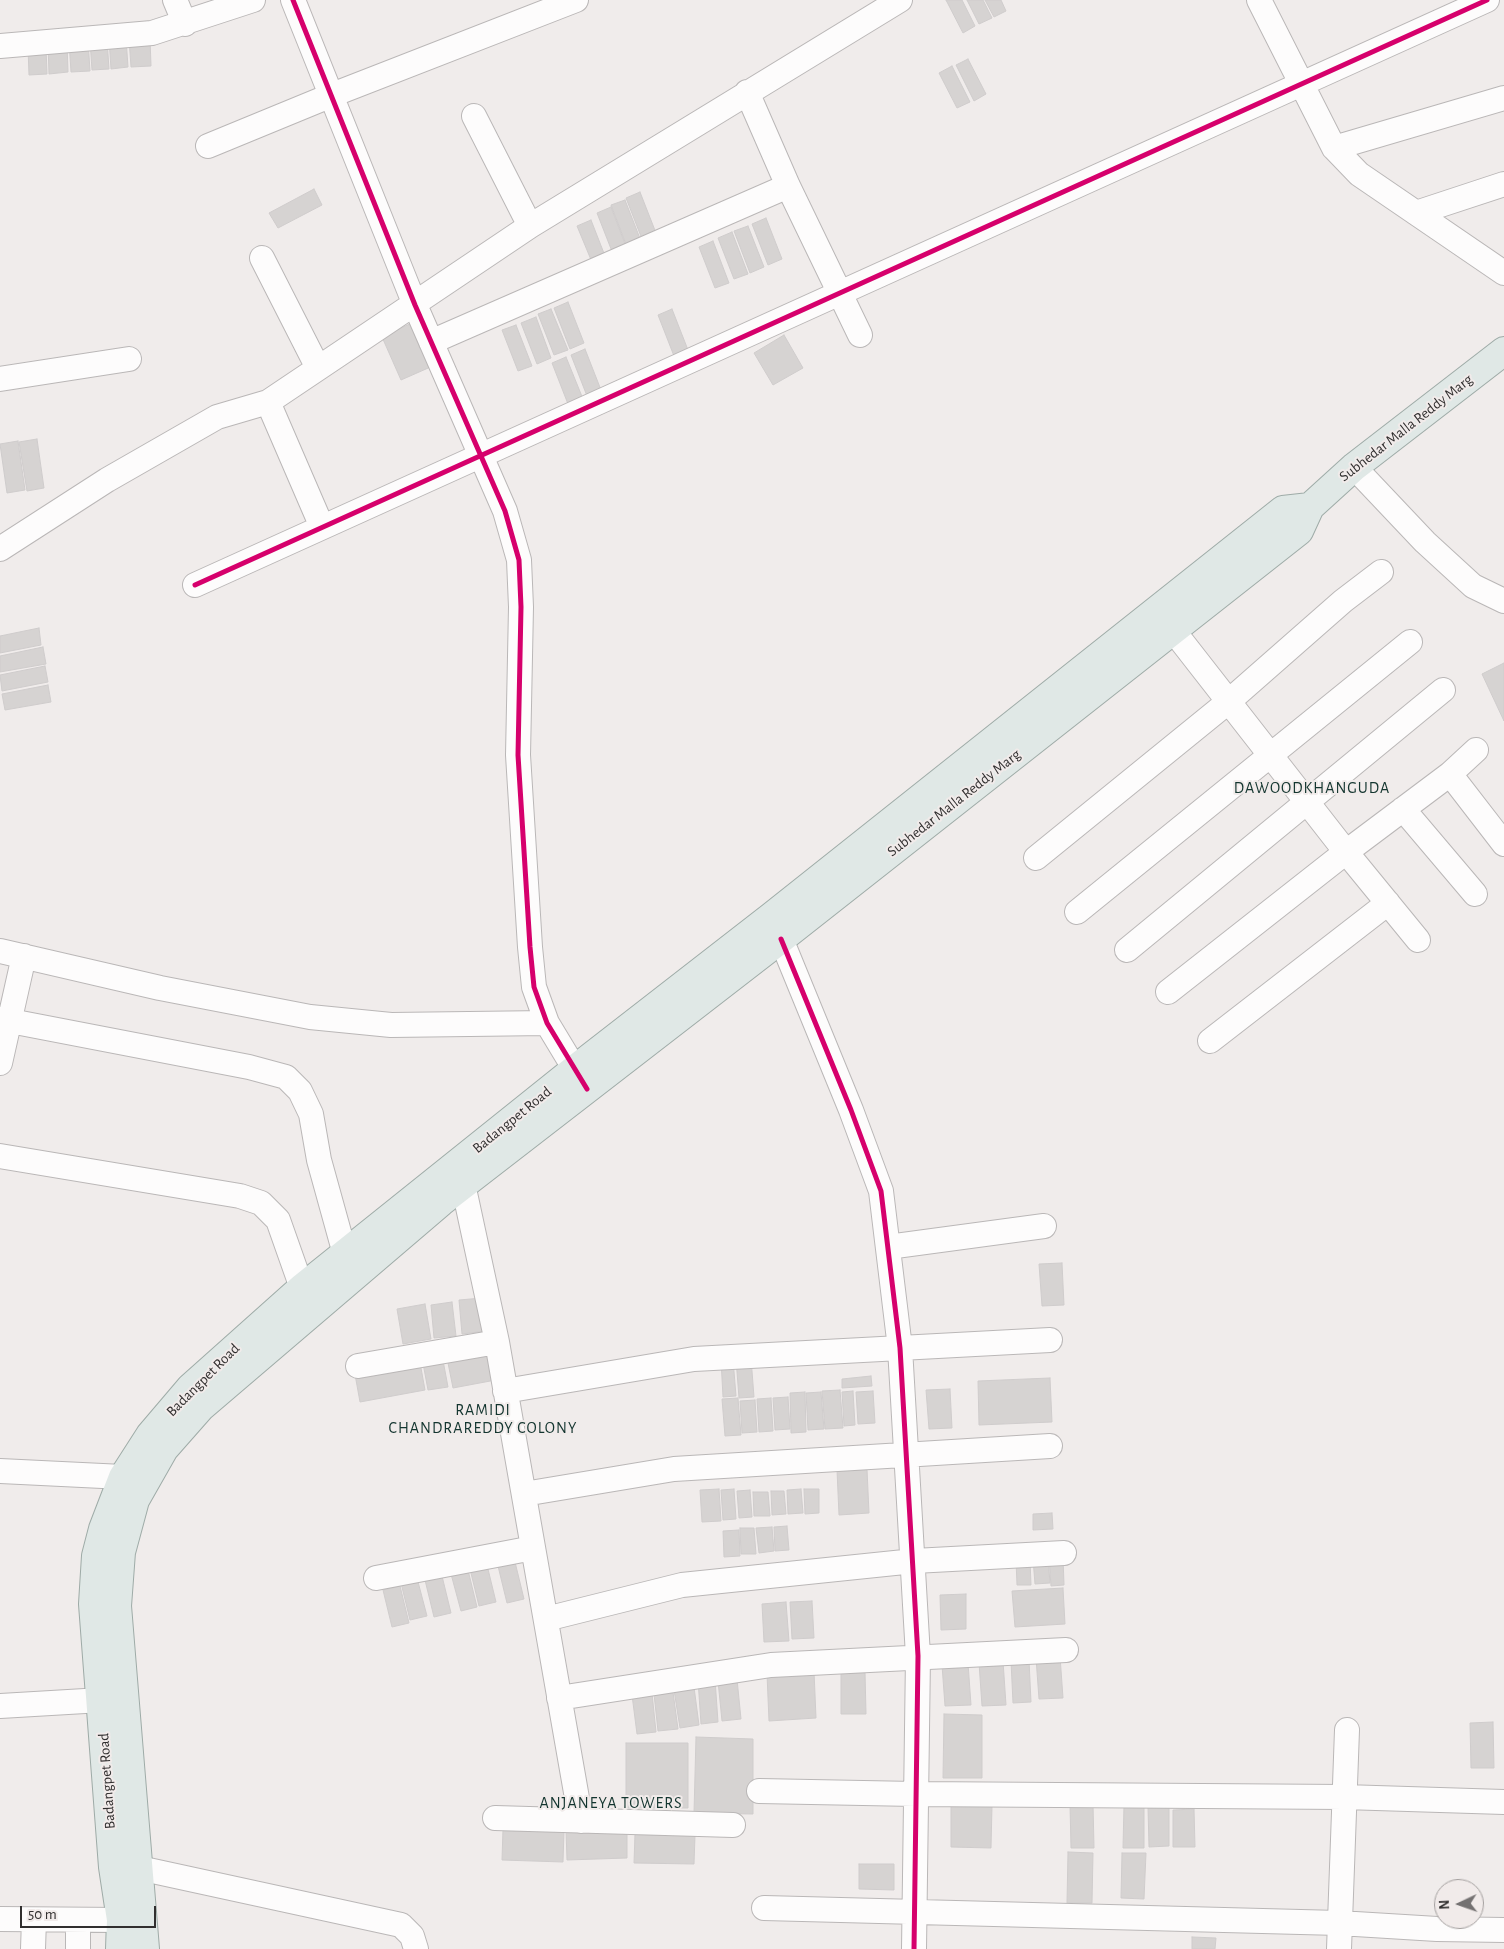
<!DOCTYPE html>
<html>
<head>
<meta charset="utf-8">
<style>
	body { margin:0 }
	#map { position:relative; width:1504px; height:1949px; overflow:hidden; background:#f0eceb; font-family:"Alegreya Sans",sans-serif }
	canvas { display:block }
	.north { position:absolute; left:1434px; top:1879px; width:50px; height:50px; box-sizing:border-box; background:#f1ebea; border:1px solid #a4a09f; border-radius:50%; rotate:267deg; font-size:14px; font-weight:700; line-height:20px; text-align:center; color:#312f2f }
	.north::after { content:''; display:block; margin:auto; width:18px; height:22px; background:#747171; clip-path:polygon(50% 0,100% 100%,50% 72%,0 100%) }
	.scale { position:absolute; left:20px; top:1906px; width:136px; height:22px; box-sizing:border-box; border:2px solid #312f2f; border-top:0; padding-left:6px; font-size:15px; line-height:18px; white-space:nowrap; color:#312f2f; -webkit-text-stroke:4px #f1ebea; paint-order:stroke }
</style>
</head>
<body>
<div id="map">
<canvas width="1504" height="1949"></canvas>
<div class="north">N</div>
<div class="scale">50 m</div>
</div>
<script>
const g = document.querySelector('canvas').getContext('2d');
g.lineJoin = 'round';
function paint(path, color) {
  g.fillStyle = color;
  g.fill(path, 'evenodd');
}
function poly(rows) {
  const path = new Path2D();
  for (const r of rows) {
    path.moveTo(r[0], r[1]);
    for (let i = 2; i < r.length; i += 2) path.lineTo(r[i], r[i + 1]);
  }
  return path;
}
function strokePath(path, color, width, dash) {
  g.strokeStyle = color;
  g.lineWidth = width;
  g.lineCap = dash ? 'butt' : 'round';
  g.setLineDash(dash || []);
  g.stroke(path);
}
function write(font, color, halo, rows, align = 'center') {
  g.font = font + ' "Alegreya Sans",sans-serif';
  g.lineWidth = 4;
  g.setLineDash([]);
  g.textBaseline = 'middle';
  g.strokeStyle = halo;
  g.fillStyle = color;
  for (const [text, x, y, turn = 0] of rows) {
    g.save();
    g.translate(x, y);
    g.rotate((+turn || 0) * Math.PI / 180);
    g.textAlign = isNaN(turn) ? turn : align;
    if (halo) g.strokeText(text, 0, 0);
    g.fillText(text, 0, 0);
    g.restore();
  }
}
const building = poly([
	[946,0,962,0,975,26,963,33,946,0],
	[967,0,983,0,992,18,979,24,967,0],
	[985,0,1001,0,1006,11,994,17,985,0],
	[126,38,128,67,111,69,109,39,126,38],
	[150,38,151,66,131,67,129,39,150,38],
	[107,39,109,69,92,70,90,41,107,39],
	[88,40,90,71,71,72,69,41,88,40],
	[67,43,68,72,49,74,48,44,67,43],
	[46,47,47,74,29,75,28,48,46,47],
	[968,59,986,94,974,101,956,65,968,59],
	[952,66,970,102,957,108,939,73,952,66],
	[314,189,322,205,278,228,269,213,314,189],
	[640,192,656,233,642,239,626,198,640,192],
	[625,200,641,241,627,247,611,205,625,200],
	[611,207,627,249,613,254,597,213,611,207],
	[766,218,782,259,768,265,752,224,766,218],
	[591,220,607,261,594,267,577,226,591,220],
	[748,226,764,267,750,273,734,231,748,226],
	[732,232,748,274,734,279,718,238,732,232],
	[713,241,729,283,715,288,699,247,713,241],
	[568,302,584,343,570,349,554,308,568,302],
	[551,309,568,350,554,355,538,314,551,309],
	[672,309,688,350,674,356,658,315,672,309],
	[536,317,551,358,537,364,521,323,536,317],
	[416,321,435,365,401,380,382,337,416,321],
	[516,325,532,366,518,371,502,330,516,325],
	[784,335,803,368,773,385,754,353,784,335],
	[585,349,601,390,587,396,571,355,585,349],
	[566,357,583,399,568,404,552,363,566,357],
	[37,439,44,488,27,491,19,442,37,439],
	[18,441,25,490,7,493,0,444,18,441],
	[39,628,41,645,0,653,0,636,39,628],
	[43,647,46,664,0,672,0,656,43,647],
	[1504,663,1504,721,1482,674,1504,663],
	[45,666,48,682,2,691,0,675,45,666],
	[48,685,51,702,5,710,2,694,48,685],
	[1062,1263,1064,1305,1042,1306,1039,1264,1062,1263],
	[482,1298,486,1331,462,1334,459,1300,482,1298],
	[452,1302,456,1336,434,1338,431,1305,452,1302],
	[425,1304,431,1339,403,1344,397,1309,425,1304],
	[494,1344,501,1379,453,1388,446,1353,494,1344],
	[442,1355,448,1387,428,1390,422,1358,442,1355],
	[419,1357,425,1390,360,1402,354,1369,419,1357],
	[751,1358,754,1397,739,1398,736,1359,751,1358],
	[733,1359,736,1396,723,1397,721,1360,733,1359],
	[871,1376,872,1386,842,1388,842,1379,871,1376],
	[1050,1378,1052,1422,979,1425,978,1381,1050,1378],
	[950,1389,952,1428,929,1429,926,1390,950,1389],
	[840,1390,843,1428,825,1429,822,1391,840,1390],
	[853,1391,855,1425,844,1426,842,1392,853,1391],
	[873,1391,875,1423,858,1424,856,1392,873,1391],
	[805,1392,806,1432,791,1433,790,1393,805,1392],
	[821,1392,824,1429,808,1430,806,1393,821,1392],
	[788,1397,790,1429,775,1430,773,1398,788,1397],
	[738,1398,741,1435,725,1436,722,1399,738,1398],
	[771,1398,773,1431,759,1432,757,1399,771,1398],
	[755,1400,757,1432,742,1433,740,1401,755,1400],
	[867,1469,869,1513,839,1515,837,1470,867,1469],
	[719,1489,721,1521,702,1522,700,1490,719,1489],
	[734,1489,736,1519,723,1520,721,1490,734,1489],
	[801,1489,803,1513,788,1514,787,1490,801,1489],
	[804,1489,819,1489,819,1513,805,1514,804,1489],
	[750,1490,752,1517,739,1518,737,1491,750,1490],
	[771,1491,784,1491,786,1514,772,1515,771,1491],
	[753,1492,768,1492,770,1516,754,1516,753,1492],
	[1052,1513,1053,1529,1033,1530,1033,1514,1052,1513],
	[787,1526,789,1550,775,1551,774,1527,787,1526],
	[772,1527,774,1551,759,1553,756,1528,772,1527],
	[740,1528,754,1528,756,1554,741,1554,740,1528],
	[739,1530,740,1556,724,1557,723,1531,739,1530],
	[1063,1557,1064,1585,1051,1586,1049,1558,1063,1557],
	[1048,1558,1050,1583,1035,1584,1033,1559,1048,1558],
	[1030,1559,1031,1585,1017,1585,1016,1560,1030,1559],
	[515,1562,524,1599,507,1603,498,1566,515,1562],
	[487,1565,496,1602,479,1606,470,1569,487,1565],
	[468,1570,477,1607,461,1611,451,1574,468,1570],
	[442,1576,451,1613,434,1617,425,1580,442,1576],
	[417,1578,427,1616,410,1620,401,1583,417,1578],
	[400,1586,409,1623,392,1627,383,1590,400,1586],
	[1063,1588,1065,1624,1015,1627,1012,1591,1063,1588],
	[966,1594,966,1629,941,1630,940,1595,966,1594],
	[812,1601,814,1638,792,1639,790,1602,812,1601],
	[786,1602,789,1641,764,1642,762,1604,786,1602],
	[1060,1656,1063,1698,1039,1699,1036,1658,1060,1656],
	[1029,1660,1031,1702,1013,1703,1011,1661,1029,1660],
	[1003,1661,1006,1705,982,1706,979,1663,1003,1661],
	[968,1663,971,1705,945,1706,942,1665,968,1663],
	[814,1671,816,1718,769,1721,767,1674,814,1671],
	[841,1672,865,1672,866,1714,841,1714,841,1672],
	[715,1679,718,1722,701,1724,698,1680,715,1679],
	[737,1679,741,1719,722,1721,718,1681,737,1679],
	[694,1687,699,1725,680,1728,674,1690,694,1687],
	[673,1692,678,1729,658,1731,654,1694,673,1692],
	[652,1693,656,1732,637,1734,632,1695,652,1693],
	[944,1714,982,1715,982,1778,943,1778,944,1714],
	[1493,1722,1494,1768,1471,1768,1470,1723,1493,1722],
	[696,1737,753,1739,753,1814,694,1813,696,1737],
	[626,1743,688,1743,688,1808,626,1808,626,1743],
	[951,1804,992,1805,991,1848,951,1847,951,1804],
	[1070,1804,1093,1804,1094,1848,1071,1848,1070,1804],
	[1124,1805,1144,1805,1144,1848,1123,1848,1124,1805],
	[1148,1807,1169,1807,1169,1846,1149,1847,1148,1807],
	[1194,1809,1195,1847,1173,1847,1173,1810,1194,1809],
	[627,1828,627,1858,567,1860,566,1830,627,1828],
	[503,1829,564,1831,563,1862,502,1860,503,1829],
	[635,1834,695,1835,694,1864,634,1863,635,1834],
	[1068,1852,1093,1853,1092,1903,1067,1903,1068,1852],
	[1122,1853,1146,1853,1144,1899,1121,1898,1122,1853],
	[859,1864,894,1864,894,1890,859,1889,859,1864],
	[1192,1937,1216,1938,1215,1949,1192,1949,1192,1937]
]);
paint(building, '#d6d3d2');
strokePath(building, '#cfcccc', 1);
const minor = poly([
	[175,0,185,24],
	[293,0,415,305,505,511,519,560,521,607,518,755,530,947,534,987,547,1023,585,1086],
	[1259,0,1334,148,1359,174,1504,273],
	[0,46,152,33,253,0],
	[747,92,788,186,860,335],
	[474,116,530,226],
	[208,146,332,95,576,0],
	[1334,148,1504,98],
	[1416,213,1504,184],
	[262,258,318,368],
	[431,342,788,186],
	[0,379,129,359],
	[268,402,322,527],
	[1354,467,1425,542,1473,586,1504,601],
	[0,549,107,480,217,417,268,402,530,226,900,0],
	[195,585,1487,0],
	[1172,629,1346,852,1418,940],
	[1450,774,1504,844],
	[1403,809,1475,894],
	[1036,858,1228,702,1343,601,1381,572],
	[1077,912,1410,642],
	[781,939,851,1110,881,1191,900,1348,918,1656,914,1949],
	[1127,950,1443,690],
	[0,951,160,988,310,1017,391,1025,547,1023],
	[1168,992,1346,852,1450,774,1476,750],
	[0,1019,249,1067,286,1077,300,1091,311,1114,319,1160,345,1254],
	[1210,1041,1388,903],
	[0,1063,24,956],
	[0,1156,240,1196,261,1203,278,1220,302,1288],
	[463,1184,497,1342,581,1821],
	[888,1247,1044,1226],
	[358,1366,497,1342],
	[505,1391,694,1359,1050,1340],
	[0,1471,123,1477],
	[524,1494,674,1469,1050,1446],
	[376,1578,533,1548],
	[546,1619,682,1585,914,1561,1064,1553],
	[559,1698,771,1665,1066,1650],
	[0,1706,102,1700],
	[759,1791,915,1794,1344,1797,1504,1802],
	[495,1818,733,1825],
	[139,1868,401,1925,412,1936,416,1949],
	[764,1908,1339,1923,1437,1929,1504,1930],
	[0,1919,121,1920],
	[33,1949,34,1920],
	[78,1949,78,1920],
	[1339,1949,1347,1730]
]);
const major = poly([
	[120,1949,121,1920,113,1867,93,1604,96,1556,103,1529,123,1477,150,1435,190,1388,302,1288,574,1070,772,916,1283,510,1310,507],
	[145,1949,117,1606,121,1552,135,1500,164,1449,201,1407,441,1202,781,939,1299,531,1310,507,1354,467,1504,351]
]);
strokePath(minor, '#bab7b7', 26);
strokePath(major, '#9eaba7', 30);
strokePath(minor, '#fdfcfc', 24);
strokePath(major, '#e0e8e6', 28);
strokePath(poly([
	[293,0,415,305,505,511,519,560,521,607,518,755,530,947,534,987,547,1023,587,1089],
	[195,585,1487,0],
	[781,939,851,1110,881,1191,900,1348,918,1656,914,1949]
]), '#d6006c', 5);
write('15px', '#312f2f', '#f1ebea', [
	["Subhedar Malla Reddy Marg",1406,428,-38],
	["Subhedar Malla Reddy Marg",954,803,-38],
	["Badangpet Road",512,1120,-39],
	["Badangpet Road",203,1380,-45],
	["Badangpet Road",107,1781,-94]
]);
g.letterSpacing = '1px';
write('16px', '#13352f', '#f1ebea', [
	["DAWOODKHANGUDA",1312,788],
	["RAMIDI",483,1410],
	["CHANDRAREDDY COLONY",483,1428],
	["ANJANEYA TOWERS",611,1803]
]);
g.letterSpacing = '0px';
</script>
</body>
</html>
